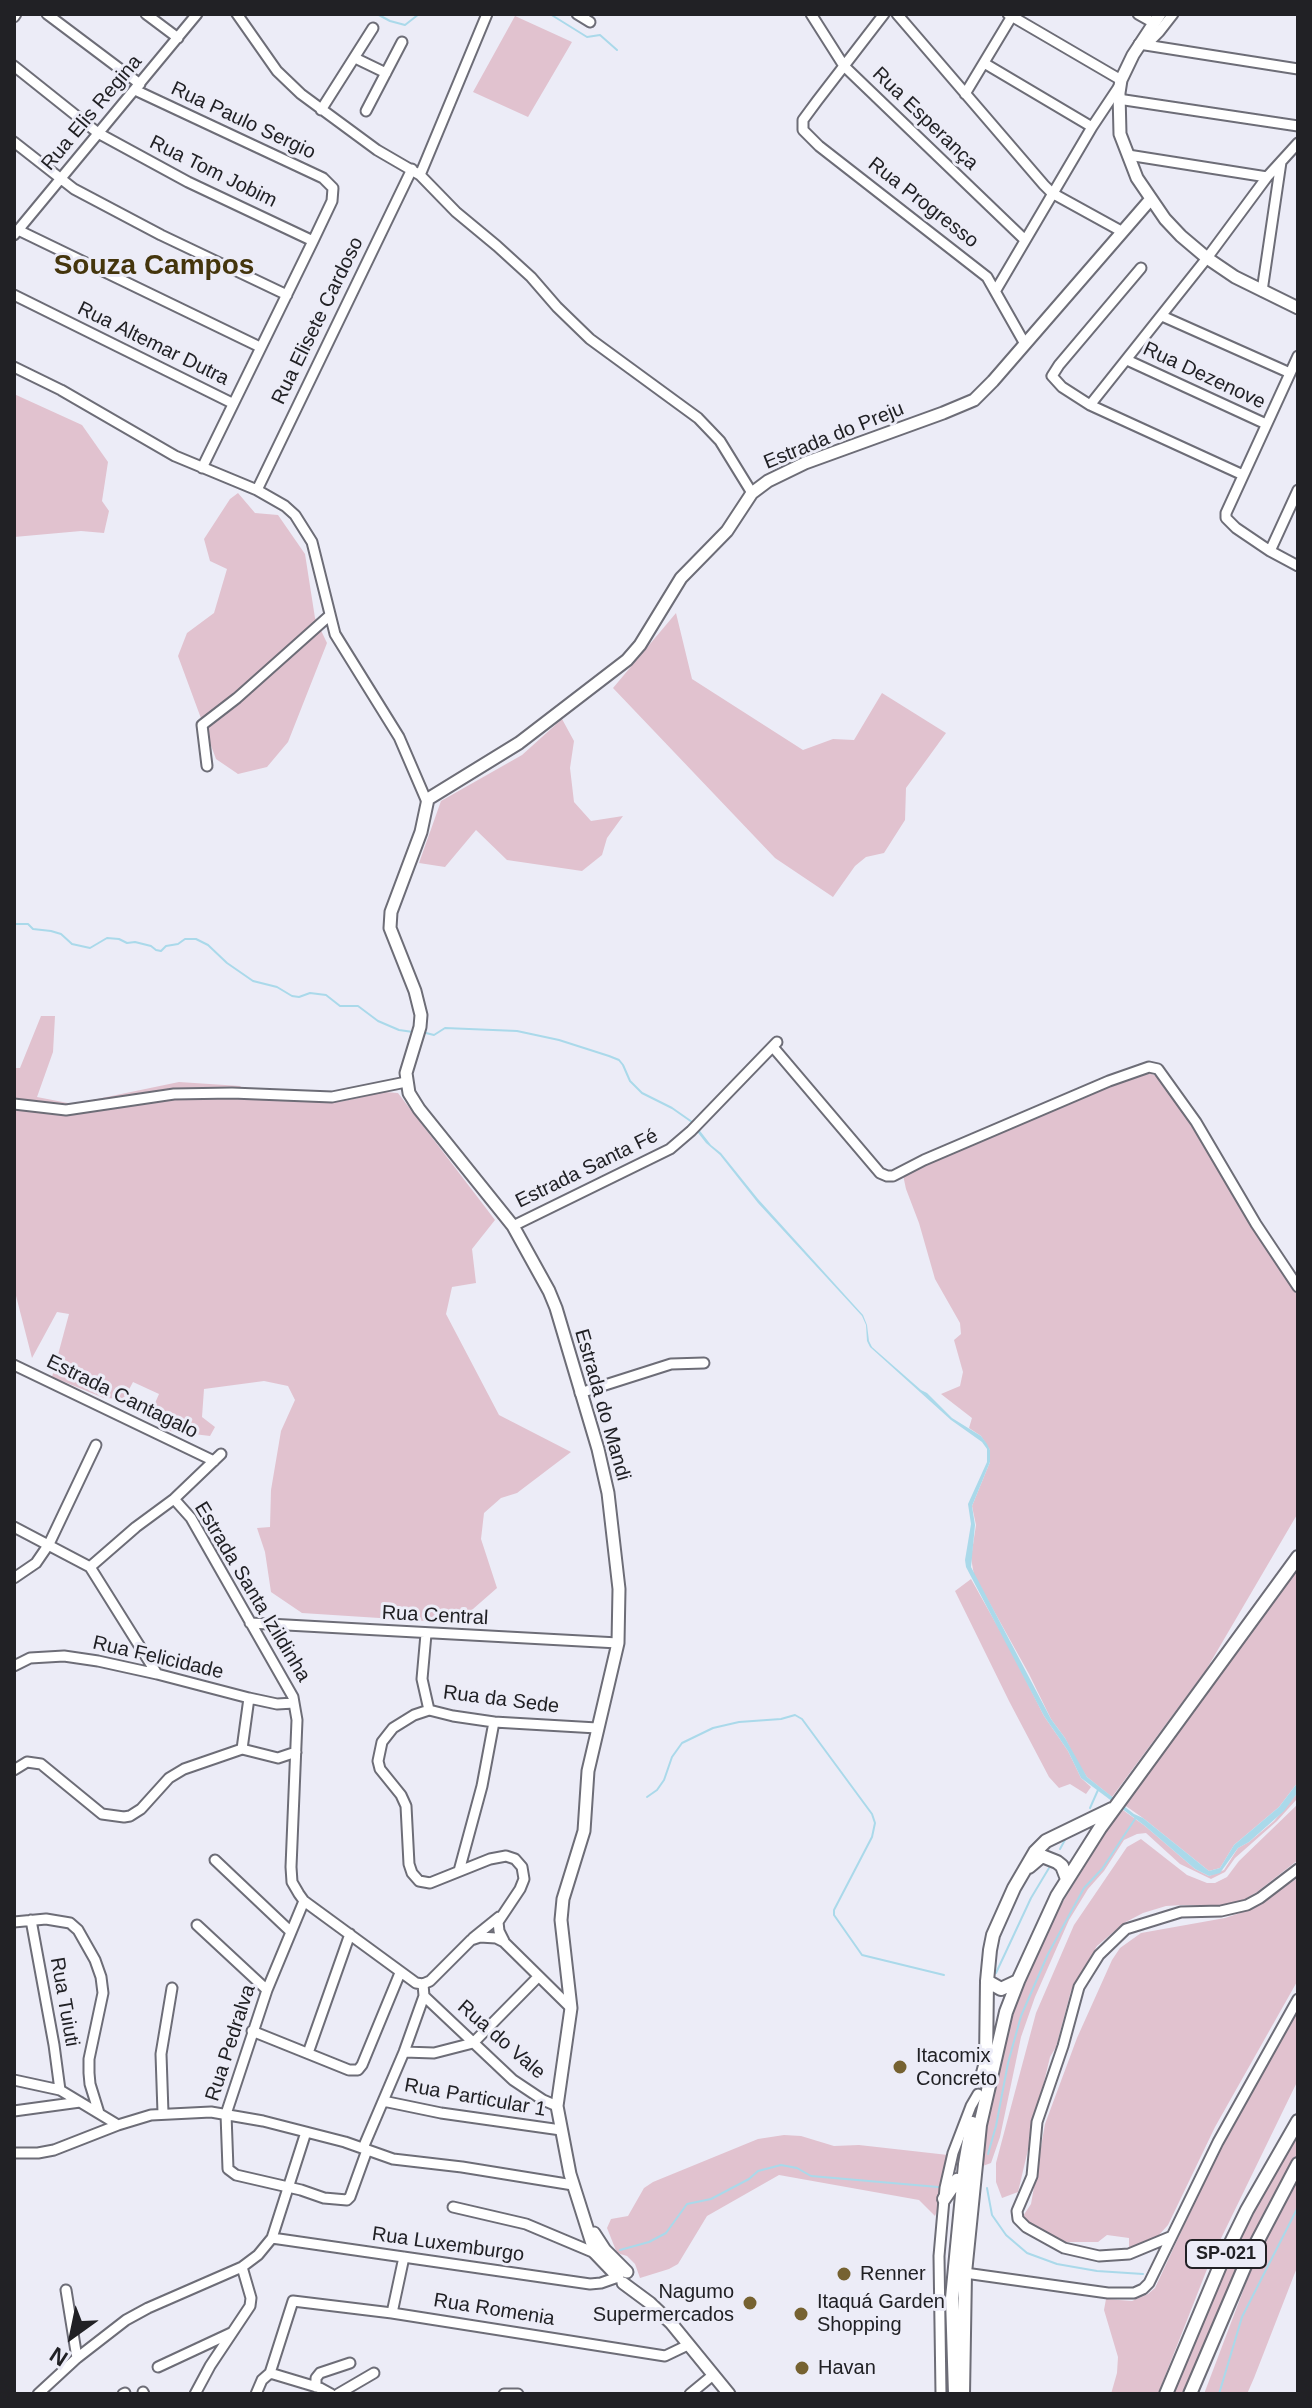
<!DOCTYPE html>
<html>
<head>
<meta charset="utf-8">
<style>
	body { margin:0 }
	#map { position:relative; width:1312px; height:2408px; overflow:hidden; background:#ececf7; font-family:Helvetica,sans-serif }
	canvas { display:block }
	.frame { position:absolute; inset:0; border:16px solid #212125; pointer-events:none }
	.north { position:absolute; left:32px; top:2296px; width:80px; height:80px; -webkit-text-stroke:6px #ececf7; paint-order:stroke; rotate:213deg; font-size:22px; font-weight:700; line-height:32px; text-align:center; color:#212125 }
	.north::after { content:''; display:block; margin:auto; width:28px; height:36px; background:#212125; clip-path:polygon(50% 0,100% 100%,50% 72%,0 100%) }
</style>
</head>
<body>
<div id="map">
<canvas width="1312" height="2408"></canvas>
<div class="frame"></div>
<div class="north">N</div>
</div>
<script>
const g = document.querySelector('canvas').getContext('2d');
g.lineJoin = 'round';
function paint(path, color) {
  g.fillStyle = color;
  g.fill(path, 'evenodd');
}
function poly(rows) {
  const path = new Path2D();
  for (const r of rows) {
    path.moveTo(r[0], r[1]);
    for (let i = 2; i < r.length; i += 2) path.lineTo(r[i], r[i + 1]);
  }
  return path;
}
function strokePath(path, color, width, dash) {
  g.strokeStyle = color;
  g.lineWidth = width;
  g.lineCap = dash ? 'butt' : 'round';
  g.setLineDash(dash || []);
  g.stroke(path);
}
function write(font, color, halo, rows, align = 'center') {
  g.font = font + ' Helvetica,sans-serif';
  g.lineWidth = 6;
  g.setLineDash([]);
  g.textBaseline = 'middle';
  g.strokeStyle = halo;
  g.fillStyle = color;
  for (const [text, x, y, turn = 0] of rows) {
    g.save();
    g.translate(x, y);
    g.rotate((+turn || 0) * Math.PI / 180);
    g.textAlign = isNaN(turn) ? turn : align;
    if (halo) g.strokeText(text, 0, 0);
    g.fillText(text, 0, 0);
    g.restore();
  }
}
paint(poly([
	[515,16,572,42,528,117,473,92],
	[14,394,82,425,108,462,102,501,109,511,104,533,81,531,14,537],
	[238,493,255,513,278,515,305,554,315,618,327,643,288,742,267,767,238,774,216,759,178,656,187,633,214,613,227,569,210,561,204,539,230,499],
	[676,613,692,679,803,750,833,739,854,740,882,693,946,733,906,788,905,820,884,853,866,857,855,866,833,897,775,858,613,688],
	[562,719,574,741,570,768,574,802,591,821,623,816,607,838,602,855,582,871,507,860,476,830,445,867,419,863,441,801,522,755],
	[41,1016,55,1016,53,1052,37,1097,73,1104,179,1082,240,1086,253,1097,339,1102,385,1092,398,1093,495,1220,472,1249,476,1283,452,1287,446,1314,499,1415,571,1452,517,1493,501,1498,484,1513,481,1539,497,1588,457,1623,302,1613,271,1592,265,1552,257,1528,270,1527,271,1490,281,1431,295,1400,288,1386,264,1381,204,1389,202,1417,215,1427,210,1436,170,1431,152,1410,159,1394,133,1382,124,1399,104,1398,52,1377,69,1314,57,1312,32,1358,14,1288,14,1068,20,1068],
	[1139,1072,1147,1072,1156,1076,1172,1094,1261,1241,1298,1296,1298,1513,1206,1670,1112,1797,1087,1777,1079,1765,1065,1738,1051,1719,1029,1674,974,1575,971,1558,976,1525,972,1506,990,1462,990,1450,981,1436,969,1428,972,1418,941,1394,960,1386,963,1372,954,1340,961,1334,960,1323,935,1279,919,1223,906,1189,903,1175],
	[1298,1568,1298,1782,1279,1807,1234,1845,1220,1868,1209,1871,1143,1818,1123,1804],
	[971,1579,1008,1645,1044,1716,1068,1751,1081,1778,1091,1787,1086,1794,1070,1784,1059,1788,1049,1777,1009,1701,955,1591],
	[1298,1792,1297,1799,1277,1821,1235,1858,1225,1872,1211,1879,1180,1864,1146,1833,1137,1834,1124,1840,1104,1871,1088,1889,1069,1920,1035,1997,1021,2037,1000,2137,991,2163,980,2167,985,2117,1006,2031,1013,2009,1058,1910,1120,1808,1145,1826,1195,1869,1209,1876,1224,1870,1238,1848,1249,1842,1274,1821],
	[1298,1804,1298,1860,1257,1892,1242,1901,1227,1906,1183,1905,1166,1906,1143,1913,1124,1923,1097,1946,1071,1991,1056,2047,1050,2057,1018,2192,1002,2198,996,2182,996,2163,1036,2013,1074,1925,1127,1847,1141,1839,1187,1875,1207,1883,1215,1883,1227,1877,1239,1861],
	[1298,1878,1298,1980,1215,2127,1168,2225,1149,2246,1140,2250,1129,2249,1129,2238,1107,2235,1098,2242,1063,2242,1028,2227,1021,2219,1031,2204,1045,2124,1077,2038,1112,1960,1120,1948,1141,1933,1225,1918,1243,1912],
	[1298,2007,1298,2080,1211,2259,1158,2394,1111,2394,1117,2373,1118,2357,1104,2310,1106,2299,1132,2301,1148,2294,1155,2288,1222,2144],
	[1298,2128,1298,2152,1266,2208,1240,2262,1184,2394,1171,2394,1238,2234],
	[784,2135,801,2136,834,2146,859,2145,948,2155,939,2190,938,2209,935,2216,919,2200,779,2175,707,2216,678,2264,669,2269,640,2278,635,2264,627,2256,617,2253,607,2228,611,2219,628,2216,644,2188,653,2182,758,2139],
	[1298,2171,1298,2265,1254,2378,1247,2394,1204,2394,1265,2233]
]), '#e1c2cf');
paint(poly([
	[697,1127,711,1145,721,1153,758,1199,863,1315,867,1325,869,1341,872,1347,921,1390,927,1393,952,1418,981,1436,987,1444,990,1450,990,1462,972,1506,975,1525,971,1567,1051,1719,1065,1738,1087,1777,1134,1814,1143,1818,1209,1871,1220,1868,1234,1845,1279,1807,1298,1782,1298,1792,1284,1811,1249,1842,1238,1848,1220,1873,1209,1876,1195,1869,1145,1826,1081,1778,1068,1751,1044,1716,966,1567,965,1560,971,1524,968,1504,987,1462,987,1449,982,1442,951,1420,870,1347,867,1341,866,1325,862,1316,758,1203,720,1155,706,1143,695,1129]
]), '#aad9ea');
strokePath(poly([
	[377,14,390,21,405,25,419,14],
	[550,14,587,37,600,35,617,50],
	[14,924,28,924,33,929,51,931,61,934,72,944,90,948,107,938,119,939,127,943,135,942,151,946,156,950,161,951,166,946,178,944,185,939,196,939,208,945,227,963,253,981,277,987,292,996,299,997,310,993,326,995,340,1006,358,1006,378,1021,399,1030,413,1032],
	[426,1033,434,1035,445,1028,517,1031,559,1040,609,1056,619,1060,623,1065,630,1081,642,1093,672,1108,692,1122],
	[647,1797,657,1790,664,1780,672,1757,682,1743,713,1728,739,1722,781,1719,795,1715,802,1719,872,1814,875,1823,872,1837,834,1910,834,1915,862,1955,944,1975],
	[1090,1808,1098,1790],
	[1060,1849,1066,1838],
	[996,1973,1031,1898,1049,1868],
	[988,2154,996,2126,1008,2063,1021,2016,1048,1954,1084,1888,1102,1869,1135,1819],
	[987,2188,992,2215,1006,2235,1027,2253,1057,2264,1097,2271,1143,2274],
	[620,2250,649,2242,666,2233,687,2204,711,2199,749,2179,758,2171,781,2165,797,2168,811,2176,938,2187],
	[1219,2394,1242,2317,1298,2207]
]), '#aad9ea', 2);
const minor = poly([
	[47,14,140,84],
	[146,14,178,38],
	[237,14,277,71,301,94,377,150,420,175,456,212,497,246,531,277,557,307,590,339,698,418,720,441,752,493],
	[577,14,590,22],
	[811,14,844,66,1025,240],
	[884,14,817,101,803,120,803,130,819,146,987,277,1025,344],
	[897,14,1044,185,1052,193,1121,231],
	[1008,14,1121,80],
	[1138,14,1154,23],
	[14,17,16,14],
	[1139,44,1298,69],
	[1146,45,1159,32,1173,14],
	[355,58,386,73],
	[984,63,1092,127],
	[14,66,98,133,188,182,313,241],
	[135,90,323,178,333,188,332,201,313,241,202,468],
	[965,94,1012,16],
	[1118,99,1298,126],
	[321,110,373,28],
	[366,111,402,42],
	[14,142,74,189,161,235,287,295],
	[1128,155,1267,177],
	[420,175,487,14],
	[18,230,260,347],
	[14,235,197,14],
	[1141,268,1059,365,1052,376,1062,387,1090,405,1243,475],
	[996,290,1092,127,1120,85],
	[1262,291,1281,162],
	[14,295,232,403],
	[1162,316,1290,373],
	[1298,356,1226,513,1226,518,1236,528,1270,551,1298,566],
	[1127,360,1266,424],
	[14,367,61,390,175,456,257,490,285,506,295,515,312,542,335,634,399,737,427,802],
	[1090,405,1207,258,1267,177,1298,143],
	[257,490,412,169],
	[1270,551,1298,490],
	[207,766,202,725,237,698,329,616],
	[773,1047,880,1173,887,1176,893,1176,924,1160,1109,1081,1149,1067,1158,1069,1196,1122,1256,1224,1298,1287],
	[14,1104,66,1110,174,1094,232,1093,332,1097,406,1082],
	[513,1226,670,1149,691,1131,777,1042],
	[14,1365,214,1461],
	[580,1393,671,1364,704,1363],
	[174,1499,191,1518,293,1697,297,1720,291,1867,292,1882,299,1894,304,1901,416,1983,423,1984,430,1981,471,1940,480,1937,496,1938,504,1942,571,2008],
	[14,1527,90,1567,157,1674],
	[90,1567,136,1527,174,1499,221,1454],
	[14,1578,36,1563,49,1544,96,1445],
	[250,1623,618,1643],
	[426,1634,422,1679,429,1710],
	[14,1666,30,1658,64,1656,98,1661,157,1674,249,1698,277,1704,294,1703],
	[429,1710,414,1715,393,1728,382,1742,378,1761,380,1769,401,1795,406,1806,409,1864,412,1873,419,1881,430,1883,490,1859,506,1856,515,1859,522,1867,524,1879,520,1889,498,1922,499,1931,504,1941],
	[429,1710,453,1716,494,1722,597,1728],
	[242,1749,249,1698],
	[14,1770,27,1762,41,1764,102,1814,124,1817,130,1816,141,1809,169,1778,184,1769,242,1749,278,1758,296,1752],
	[215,1860,290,1931],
	[459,1871,482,1786,494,1722],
	[304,1901,267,1990,226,2114,228,2169,236,2175,301,2190,324,2198,347,2200,350,2197,367,2150],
	[31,1920,54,2045,60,2090],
	[14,1922,46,1919,70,1923,78,1930,95,1960,101,1977,103,1993,89,2059,89,2073,90,2084,99,2113],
	[197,1925,267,1990],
	[473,1938,499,1917],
	[424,1996,513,2080,543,2100,557,2106],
	[252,2031,349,2070,358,2070,362,2065,400,1973],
	[404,2052,434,2053,473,2043,538,1977],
	[308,2053,350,1934],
	[14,2080,60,2090,118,2125],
	[383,2101,441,2113,561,2130],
	[14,2111,80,2102],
	[163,2113,161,2054,172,1988],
	[363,2148,404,2052,424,1996,423,1984],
	[14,2153,38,2153,54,2150,118,2125,151,2115,211,2112,263,2121,345,2142,393,2159,462,2167,573,2185],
	[453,2207,526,2224,595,2253],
	[1170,2237,1129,2254,1099,2256,1064,2248,1026,2227,1018,2219,1017,2211,1032,2176,1037,2122,1063,2046,1079,1987,1099,1955,1126,1929,1181,1912,1221,1911,1247,1905,1260,1898,1298,1869],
	[272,2238,590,2284,601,2283,618,2277],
	[965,2273,1108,2293,1134,2293,1143,2289,1149,2283,1218,2142,1298,1999],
	[66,2290,77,2358],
	[392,2313,404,2257],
	[158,2367,231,2333],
	[270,2373,320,2388,331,2394],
	[316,2387,316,2378,320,2373,350,2363],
	[143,2392,144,2394],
	[38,2394,77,2358,126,2320,148,2308,242,2267,258,2255,272,2238,306,2132],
	[123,2394,125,2393],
	[195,2394,210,2366,250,2306,251,2298,242,2267],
	[256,2394,262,2380,270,2373,293,2301,392,2313,665,2356,688,2345],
	[338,2394,374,2373],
	[504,2394,518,2394],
	[690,2394,713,2375],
	[941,2394,939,2256,945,2188,953,2153,971,2106,978,2094]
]);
const major = poly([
	[1160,14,1133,55,1121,80,1119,93,1120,134,1137,178,1165,219,1181,236,1207,258,1235,277,1298,308],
	[594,2233,605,2250,627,2272],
	[618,2277,595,2253,570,2174,557,2106,571,2008,561,1920,563,1899,584,1831,588,1771,618,1643,619,1589,608,1493,598,1449,556,1308,549,1291,513,1226,419,1109,409,1093,406,1073,420,1027,421,1015,415,991,390,928,391,912,421,832,428,799,519,743,627,660,640,645,681,578,727,531,752,493,768,481,805,463,943,413,974,400,993,381,1150,200],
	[623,2283,650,2303,671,2323,729,2394]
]);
const highway = poly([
	[1029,1867,1042,1856,1057,1862,1062,1866,1067,1879],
	[987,1981,1001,1989,1018,1981],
	[983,2073,986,2062,987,1981,990,1950,993,1935,1014,1888,1035,1852,1046,1841,1112,1809],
	[944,2199,957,2180,967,2185],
	[955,2394,952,2298,965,2164,972,2123],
	[963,2394,965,2273,980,2125,1006,2012,1018,1981,1057,1896,1100,1828,1298,1557],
	[1166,2394,1222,2261,1247,2210,1298,2121],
	[1190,2394,1247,2261,1298,2164]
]);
strokePath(minor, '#6d6d77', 13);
strokePath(major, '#6d6d77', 15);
strokePath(highway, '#6d6d77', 16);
strokePath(minor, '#fff', 9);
strokePath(major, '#fff', 11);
strokePath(highway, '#fff', 12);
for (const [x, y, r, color] of [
	[900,2067,8,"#766231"],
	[844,2274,8,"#766231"],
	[750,2303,8,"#766231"],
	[801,2314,8,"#766231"],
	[802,2368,8,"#766231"]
]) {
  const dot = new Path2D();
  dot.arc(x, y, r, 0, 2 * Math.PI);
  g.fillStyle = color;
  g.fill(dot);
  strokePath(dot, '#ececf7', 3);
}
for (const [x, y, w] of [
	[1226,2254,80]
]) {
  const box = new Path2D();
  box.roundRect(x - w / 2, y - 14, w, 28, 6);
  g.fillStyle = '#ececf7';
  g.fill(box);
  strokePath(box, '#212125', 2);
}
write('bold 18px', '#212125', null, [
	["SP-021",1226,2254]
]);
write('20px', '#212125', '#ececf7', [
	["Rua Elis Regina",92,113,-50],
	["Rua Esperança",925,119,44],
	["Rua Paulo Sergio",243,121,25],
	["Rua Tom Jobim",213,172,26],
	["Rua Progresso",923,203,38],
	["Rua Elisete Cardoso",318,321,-64],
	["Rua Altemar Dutra",153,344,26],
	["Rua Dezenove",1204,376,25],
	["Estrada do Preju",834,436,-22],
	["Estrada Santa Fé",587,1169,-26],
	["Estrada Cantagalo",122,1397,26],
	["Estrada do Mandi",602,1405,74],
	["Estrada Santa Izildinha",252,1592,59],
	["Rua Central",435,1616,3],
	["Rua Felicidade",158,1658,13],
	["Rua da Sede",501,1700,7],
	["Rua Tuiuti",64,2002,80],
	["Rua do Vale",501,2040,41],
	["Rua Pedralva",231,2043,-72],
	["Rua Particular 1",475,2098,10],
	["Rua Luxemburgo",448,2245,8],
	["Rua Romenia",494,2310,9]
]);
write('20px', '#212125', '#ececf7', [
	["Itacomix",916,2056],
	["Concreto",916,2079],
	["Renner",860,2274],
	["Nagumo",734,2292,"right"],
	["Supermercados",734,2315,"right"],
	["Itaquá Garden",817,2302],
	["Shopping",817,2325],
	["Havan",818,2368]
], 'left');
write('bold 28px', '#44350c', '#ececf7', [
	["Souza Campos",154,266]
]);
</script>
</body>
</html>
